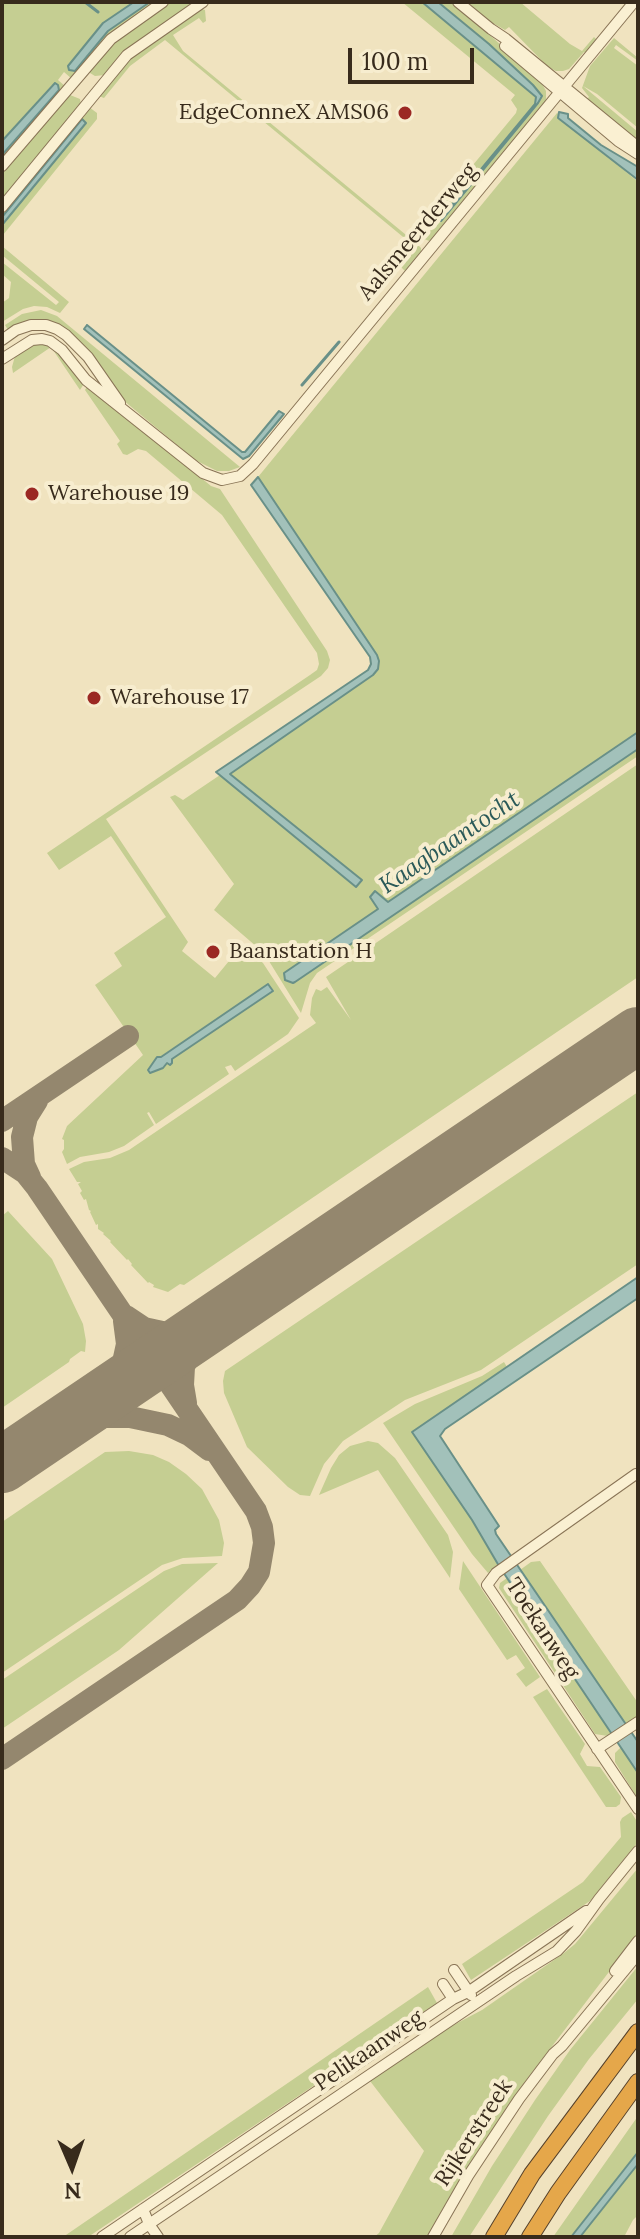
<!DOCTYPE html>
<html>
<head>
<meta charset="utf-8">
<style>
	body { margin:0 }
	#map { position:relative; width:640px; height:2239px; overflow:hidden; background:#f0e3bf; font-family:Lora,serif }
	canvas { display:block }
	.frame { position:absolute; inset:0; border:4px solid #382b1c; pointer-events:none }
	.north { position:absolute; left:32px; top:2127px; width:80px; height:80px; -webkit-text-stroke:6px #f7edcf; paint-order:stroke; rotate:178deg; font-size:22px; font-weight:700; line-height:32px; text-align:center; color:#382b1c }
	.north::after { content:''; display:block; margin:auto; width:28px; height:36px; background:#382b1c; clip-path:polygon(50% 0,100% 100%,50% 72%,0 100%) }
	.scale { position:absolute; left:348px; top:48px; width:126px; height:36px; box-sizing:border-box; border:4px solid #382b1c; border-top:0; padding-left:10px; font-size:24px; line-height:28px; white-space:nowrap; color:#382b1c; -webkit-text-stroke:6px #f7edcf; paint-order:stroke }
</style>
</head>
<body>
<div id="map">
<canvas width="640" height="2239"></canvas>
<div class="frame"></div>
<div class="north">N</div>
<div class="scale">100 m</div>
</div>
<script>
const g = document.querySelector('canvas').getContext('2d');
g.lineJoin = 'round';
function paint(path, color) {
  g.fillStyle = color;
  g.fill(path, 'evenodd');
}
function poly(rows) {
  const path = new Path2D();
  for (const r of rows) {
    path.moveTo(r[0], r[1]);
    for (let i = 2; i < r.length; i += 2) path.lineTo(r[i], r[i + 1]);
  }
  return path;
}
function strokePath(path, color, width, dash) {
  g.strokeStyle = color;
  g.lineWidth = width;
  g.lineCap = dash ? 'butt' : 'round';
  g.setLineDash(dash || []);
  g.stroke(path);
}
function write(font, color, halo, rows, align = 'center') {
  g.font = font + ' Lora,serif';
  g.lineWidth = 8;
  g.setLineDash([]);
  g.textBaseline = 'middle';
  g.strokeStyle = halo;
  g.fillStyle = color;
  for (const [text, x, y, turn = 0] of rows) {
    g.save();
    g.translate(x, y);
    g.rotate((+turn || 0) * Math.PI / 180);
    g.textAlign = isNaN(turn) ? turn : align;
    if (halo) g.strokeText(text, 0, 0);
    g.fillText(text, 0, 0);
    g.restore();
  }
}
paint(poly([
	[2,2,134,2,103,23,72,72,108,31,150,2,160,2,72,79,64,72,58,80,66,87,2,163,2,155,59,91,59,88,58,85,52,85,2,141],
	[168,2,196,2,105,75,95,76,90,73,89,70,109,45],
	[402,2,422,2,536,97,535,104,440,219,441,221,538,103,540,93,489,44,438,2,450,2,483,29,540,80,546,91,546,100,542,107,434,239,429,241,420,237,420,229,516,113,517,109,511,100,515,95],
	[464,2,520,2,570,44,582,51,594,37,597,40,586,53,584,52,569,69,563,71,556,71,548,67,509,27,505,30,484,18],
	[199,8,205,10,206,21,203,23,199,18,173,35,183,51,417,244,421,248,421,254,406,272,399,265,414,246,165,40,130,66,104,98,96,95,125,61],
	[614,38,638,58,638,61,616,45,614,48,638,66,638,128,597,94,583,86,638,132,638,144,585,101,589,97,582,88,590,66],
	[70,95,80,99,81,105,2,203,2,170],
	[89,107,97,113,97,119,3,235,2,225,85,123,82,120,2,217,2,210],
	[557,113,638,182,638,732,388,902,375,891,379,909,284,973,284,977,293,983,295,982,638,749,638,756,317,973,310,983,301,1013,264,953,214,910,234,884,170,797,175,795,183,800,220,775,356,886,361,880,230,774,373,675,378,669,379,662,377,655,258,477],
	[2,246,69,302,60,313,47,307,34,306,23,309,2,322,2,303,9,298,11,282,2,274,2,262,56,305,59,302,2,255],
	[41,310,57,316,240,467,229,471,217,471,195,460,123,400,60,327,8,330,5,325,22,314],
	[36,343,51,345,85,382,80,390,51,347,13,373,12,367,15,356],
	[88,385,211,486,220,489,327,651,330,660,328,668,321,676,106,819,188,942,182,951,215,978,243,944,263,963,299,1018,288,1034,235,1071,231,1065,225,1067,229,1074,156,1124,149,1112,147,1113,154,1125,124,1146,109,1152,80,1157,67,1164,62,1152,64,1149,64,1140,62,1139,67,1126,143,1055,95,985,122,966,114,953,166,917,111,836,59,870,47,853,310,675,317,670,319,664,317,653,222,515,146,451,138,449,127,455,123,454,117,444,120,441,85,390],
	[268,984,273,991,172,1059,170,1065,167,1063,163,1067,154,1071,151,1067,157,1057,160,1057],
	[638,764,638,977,184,1285,180,1284,168,1292,153,1287,154,1285,149,1282,148,1283,131,1265,132,1264,128,1259,127,1260,110,1242,111,1241,103,1234,104,1233,98,1229,98,1224,96,1225,90,1212,91,1211,89,1210,86,1199,84,1200,80,1193,82,1191,78,1184,81,1182,77,1182,69,1169,84,1162,110,1158,129,1150,316,1023,310,1015,312,998,316,989,321,991,327,987,351,1020,326,977],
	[638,1092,638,1264,481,1370,405,1400,343,1441,324,1464,310,1496,300,1495,288,1487,247,1447,224,1393,223,1381,225,1371],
	[8,1211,52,1259,83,1324,86,1341,85,1352,81,1351,70,1359,69,1362,2,1408,2,1216],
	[504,1362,507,1367,413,1432,472,1520,499,1566,488,1573,472,1554,383,1423,415,1404,482,1376],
	[368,1441,378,1443,395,1458,448,1535,453,1552,450,1578,378,1470,319,1495,331,1468,339,1455,350,1446],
	[129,1451,153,1455,169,1462,186,1474,202,1489,219,1520,224,1543,222,1556,183,1558,162,1565,2,1673,2,1522,105,1452],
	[463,1561,540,1677,526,1687,516,1674,525,1668,516,1655,507,1660,459,1589],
	[540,1561,638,1703,638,1717,626,1725,520,1570,531,1562],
	[218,1563,119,1650,2,1729,2,1680,164,1571,182,1564],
	[507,1578,612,1734,608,1736,595,1734,499,1588,500,1583],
	[547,1689,585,1744,580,1754,587,1766,600,1767,621,1797,620,1804,616,1807,606,1807,533,1697],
	[621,1747,638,1773,638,1799,615,1762,615,1753],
	[631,1812,638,1823,638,1842,590,1901,471,1980,462,1964,583,1882,621,1837,620,1822,622,1818],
	[638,1868,638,1934,527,2079,463,2175,427,2237,374,2237,379,2233,424,2151,370,2081,446,2029,482,2010,564,1953,575,1944],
	[638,1966,638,1999,589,2059,548,2116,469,2237,451,2237,492,2166,535,2100,570,2050],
	[428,1987,437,2003,88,2237,63,2237],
	[638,2116,638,2152,571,2237,553,2237],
	[638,2164,638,2215,633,2220,624,2237,580,2237]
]), '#c5ce92');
const water = poly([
	[134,2,150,2,108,31,75,71,69,70,68,66,103,23,134,2],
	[422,2,438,2,489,44,533,85,542,96,538,103,441,221,439,220,535,104,536,97,422,2],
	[55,83,58,85,59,90,2,155,2,141,55,83],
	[559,112,568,114,568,118,601,145,638,167,638,180,558,118,559,112],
	[82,119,86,123,2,225,2,217,82,119],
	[87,325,242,452,245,452,279,411,284,414,249,456,243,459,84,329,87,325],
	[258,477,377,655,379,661,378,669,373,675,230,774,362,880,356,887,216,772,368,670,371,664,370,657,251,485,258,477],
	[638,732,638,749,295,982,293,983,285,980,284,973,378,909,370,897,375,891,388,902,638,732],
	[268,984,273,991,172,1059,172,1063,170,1065,167,1063,163,1068,150,1073,148,1070,157,1057,161,1057,268,984],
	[638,1277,638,1298,445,1429,440,1436,499,1526,495,1530,496,1534,638,1742,638,1773,499,1566,472,1520,412,1432,638,1277],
	[638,2152,638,2164,580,2237,571,2237,638,2152]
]);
paint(water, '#a2c1ba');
strokePath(water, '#699088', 2);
strokePath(poly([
	[85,2,98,12],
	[302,385,339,342]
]), '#699088', 3);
strokePath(poly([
	[2,1121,128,1036],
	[2,1158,25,1173,37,1188,256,1511,262,1527,264,1543,259,1572,250,1586,237,1600,2,1759],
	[30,1177,24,1164,22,1137,27,1117,37,1101],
	[126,1316,144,1328,167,1333,184,1333,208,1326],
	[186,1403,183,1385,184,1367,193,1345,208,1326],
	[89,1406,113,1383,122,1367,127,1344,124,1321],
	[40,1439,64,1427,83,1421,106,1417,130,1417,168,1425,189,1435,209,1450]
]), '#94876e', 22);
strokePath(poly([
	[2,1465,638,1035]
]), '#94876e', 56);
const minor = poly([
	[458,2,491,29,506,39,638,147],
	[505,46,618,141,638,154],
	[2,166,111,39,163,2],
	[2,207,127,55,203,2],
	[2,340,16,330,31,325,46,325,57,329,66,335,88,357,120,403],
	[2,359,32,340,42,339,50,341,62,350,86,380,203,473,222,480,240,476,253,464,634,2],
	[636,1474,496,1573,487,1585,638,1809],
	[597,1749,638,1722],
	[454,1970,471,1995],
	[615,1971,638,1941],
	[443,1984,453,1999],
	[143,2209,149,2224,158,2237],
	[102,2237,453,1999,468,1992,586,1911],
	[130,2237,516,1976,557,1951,576,1931,599,1899,638,1851],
	[433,2237,468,2176,519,2099,553,2054,562,2046,638,1954]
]);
const highway = poly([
	[494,2237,532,2174,638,2032],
	[530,2237,558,2193,638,2082]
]);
strokePath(minor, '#897456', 12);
strokePath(highway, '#56412b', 18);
strokePath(minor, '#faf0d2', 10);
strokePath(highway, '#e5a74a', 16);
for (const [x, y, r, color] of [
	[405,113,8,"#9b2823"],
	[32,494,8,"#9b2823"],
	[94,698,8,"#9b2823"],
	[213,952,8,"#9b2823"]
]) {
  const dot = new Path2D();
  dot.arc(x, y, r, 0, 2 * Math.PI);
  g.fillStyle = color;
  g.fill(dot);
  strokePath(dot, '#f7edcf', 3);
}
write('22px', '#382b1c', '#f7edcf', [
	["EdgeConneX AMS06",389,113,"right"],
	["Warehouse 19",48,494],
	["Warehouse 17",110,698],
	["Baanstation H",229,952]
], 'left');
write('22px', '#382b1c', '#f7edcf', [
	["Aalsmeerderweg",418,232,-50],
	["Toekanweg",542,1629,57],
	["Pelikaanweg",369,2051,-34],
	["Rijkerstreek",474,2133,-57]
]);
write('italic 24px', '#2a5958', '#f7edcf', [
	["Kaagbaantocht",450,843,-34]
]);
</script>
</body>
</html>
